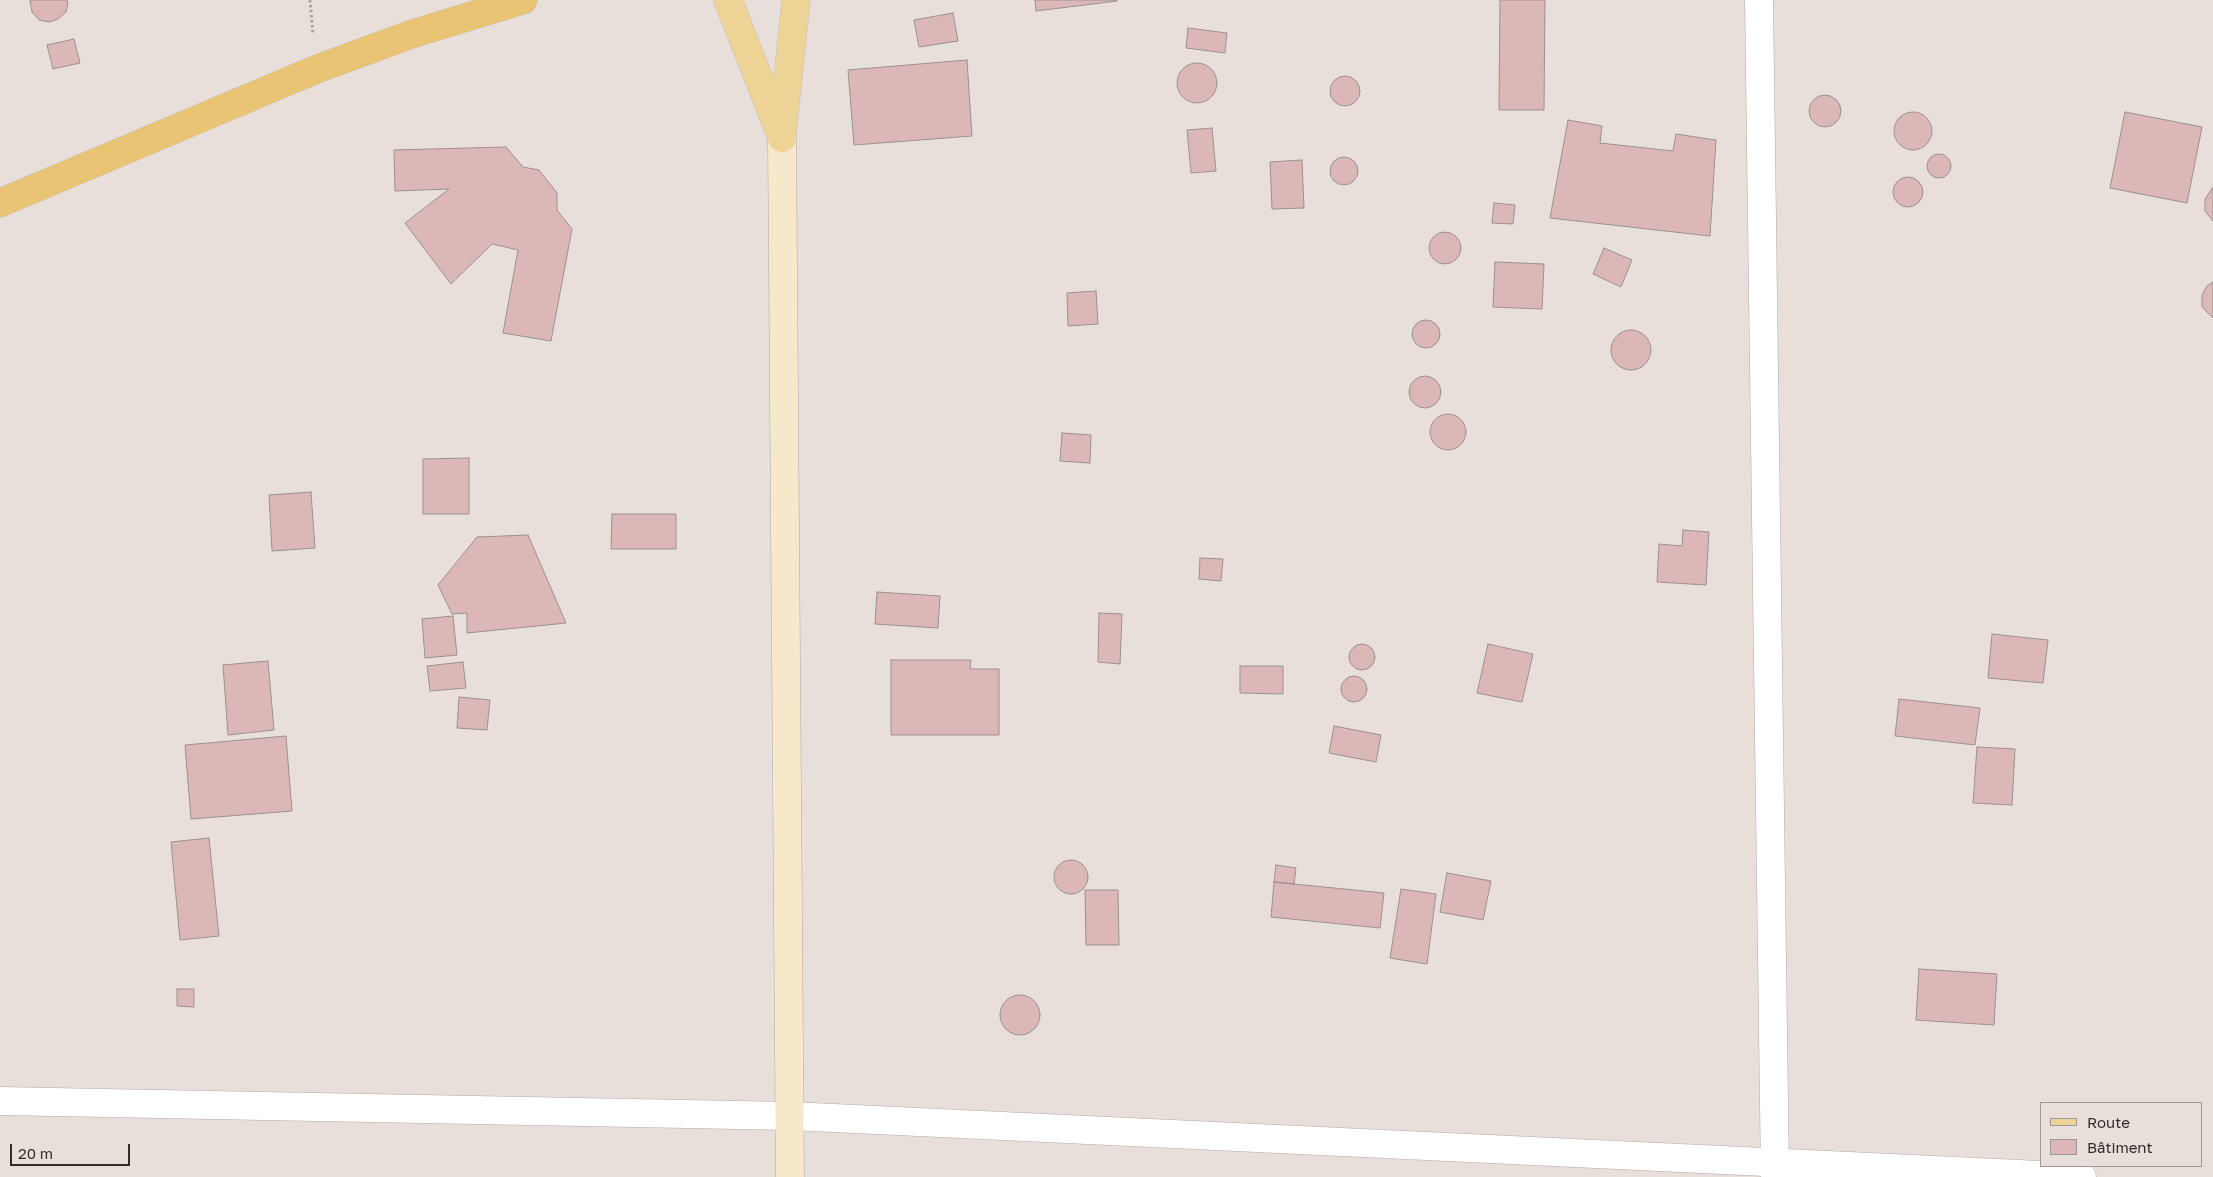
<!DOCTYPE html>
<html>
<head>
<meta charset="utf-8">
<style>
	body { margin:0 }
	#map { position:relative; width:2213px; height:1177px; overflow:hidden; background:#e9dfda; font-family:"Golos Text",sans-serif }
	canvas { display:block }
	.legend { position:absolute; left:2040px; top:1102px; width:162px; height:65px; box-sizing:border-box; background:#e9dfda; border:1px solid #9f9894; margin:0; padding:6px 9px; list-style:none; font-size:15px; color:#312d2b }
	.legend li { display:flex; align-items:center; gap:10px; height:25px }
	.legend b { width:25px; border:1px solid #9f9894 }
	.scale { position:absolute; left:10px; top:1144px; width:120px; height:22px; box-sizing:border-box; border:2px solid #312d2b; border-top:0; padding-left:6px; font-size:15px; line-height:18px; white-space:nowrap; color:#312d2b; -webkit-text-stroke:4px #e9dfda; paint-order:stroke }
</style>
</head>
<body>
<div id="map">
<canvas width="2213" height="1177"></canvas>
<ul class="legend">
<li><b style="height:6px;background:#eed397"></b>Route</li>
<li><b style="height:14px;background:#dbb8b7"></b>Bâtiment</li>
</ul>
<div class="scale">20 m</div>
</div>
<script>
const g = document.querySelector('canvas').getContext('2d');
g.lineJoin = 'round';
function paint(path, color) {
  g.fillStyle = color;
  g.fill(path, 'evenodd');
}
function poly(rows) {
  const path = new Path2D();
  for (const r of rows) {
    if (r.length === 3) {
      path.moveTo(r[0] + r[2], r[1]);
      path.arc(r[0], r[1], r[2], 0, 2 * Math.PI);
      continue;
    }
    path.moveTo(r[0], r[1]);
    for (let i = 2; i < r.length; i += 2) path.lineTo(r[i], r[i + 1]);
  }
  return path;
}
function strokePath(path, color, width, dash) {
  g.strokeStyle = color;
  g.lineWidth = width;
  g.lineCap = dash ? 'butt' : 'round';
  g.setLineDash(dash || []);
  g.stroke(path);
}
const building = poly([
	[30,0,67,0,68,3,66,12,58,19,49,22,39,20,32,12,30,0],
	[1035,0,1117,0,1117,1,1036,11,1035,0],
	[1500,0,1545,0,1544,110,1499,110,1500,0],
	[953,13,958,41,919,47,914,20,953,13],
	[1188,28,1227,33,1225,53,1186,48,1188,28],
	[74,39,80,63,53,69,47,45,74,39],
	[967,60,972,136,854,145,848,70,967,60],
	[1197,83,20],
	[1345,91,15],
	[1825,111,16],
	[1913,131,19],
	[2125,112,2202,127,2187,203,2110,188,2125,112],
	[1568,120,1602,126,1600,143,1673,151,1676,134,1716,140,1710,236,1550,218,1568,120],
	[1212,128,1216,171,1191,173,1187,130,1212,128],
	[506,147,523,167,539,170,557,193,557,210,572,229,551,341,503,333,518,250,492,244,451,284,405,223,449,189,395,191,394,150,506,147],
	[1939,166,12],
	[1344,171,14],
	[1302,160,1304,208,1272,209,1270,162,1302,160],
	[1908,192,15],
	[2213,187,2213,221,2205,211,2205,199,2213,187],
	[1494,203,1515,205,1513,224,1492,223,1494,203],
	[1445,248,16],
	[1604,248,1632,260,1621,287,1593,274,1604,248],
	[1495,262,1544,264,1542,309,1493,307,1495,262],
	[2213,282,2213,318,2202,307,2202,295,2207,286,2213,282],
	[1096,291,1098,324,1068,326,1067,293,1096,291],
	[1426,334,14],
	[1631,350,20],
	[1425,392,16],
	[1448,432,18],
	[1062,433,1091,435,1090,463,1060,461,1062,433],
	[469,458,469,514,423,514,423,459,469,458],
	[311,492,315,548,272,551,269,495,311,492],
	[612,514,676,514,676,549,611,549,612,514],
	[1683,530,1709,532,1706,585,1657,582,1659,544,1682,546,1683,530],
	[528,535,566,623,467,633,467,613,452,614,438,585,477,537,528,535],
	[1200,558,1223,559,1221,581,1199,579,1200,558],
	[877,592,940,596,938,628,875,624,877,592],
	[1099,613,1122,614,1120,664,1098,662,1099,613],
	[453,616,457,655,425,658,422,619,453,616],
	[1992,634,2048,640,2043,683,1988,678,1992,634],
	[1488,644,1533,654,1522,702,1477,693,1488,644],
	[1362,657,13],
	[891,660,971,660,970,669,999,669,999,735,891,735,891,660],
	[268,661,274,730,228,735,223,665,268,661],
	[463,662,466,688,430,691,427,666,463,662],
	[1240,666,1283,666,1283,694,1240,693,1240,666],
	[1354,689,13],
	[459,697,490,700,487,730,457,728,459,697],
	[1899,699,1980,708,1975,745,1895,736,1899,699],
	[1334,726,1381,735,1376,762,1329,753,1334,726],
	[286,736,292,811,191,819,185,745,286,736],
	[1977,747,2015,749,2012,805,1973,803,1977,747],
	[209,838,219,936,180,940,171,842,209,838],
	[1071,877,17],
	[1276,865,1296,868,1294,884,1274,882,1276,865],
	[1447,873,1491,881,1483,920,1440,912,1447,873],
	[1274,882,1384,893,1380,928,1271,917,1274,882],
	[1401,889,1436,894,1427,964,1390,958,1401,889],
	[1085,890,1118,890,1119,945,1086,945,1085,890],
	[1919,969,1997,974,1994,1025,1916,1020,1919,969],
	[177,989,194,989,194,1007,177,1006,177,989],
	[1020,1015,20]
]);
paint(building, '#dbb8b7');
strokePath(building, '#9b9090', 1);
const minor = poly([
	[1759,0,1775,1177]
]);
const tertiary = poly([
	[0,1101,791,1116,2082,1177]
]);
const secondary = poly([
	[782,138,790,1177]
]);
const primary = poly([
	[728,0,782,138],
	[782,134,796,0]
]);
const trunk = poly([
	[0,203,317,69,412,34,523,0]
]);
strokePath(minor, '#b2a9a4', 29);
strokePath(tertiary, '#b2a9a4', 29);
strokePath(secondary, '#b2a9a4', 29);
strokePath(primary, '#c1c0bf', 29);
strokePath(trunk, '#c1c0bf', 29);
strokePath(poly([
	[310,0,313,34]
]), '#aaa29e', 3, [2.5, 2.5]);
strokePath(minor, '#fff', 28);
strokePath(tertiary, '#fff', 28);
strokePath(secondary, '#f6e9cb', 28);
strokePath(primary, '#eed397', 28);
strokePath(trunk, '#e8c474', 28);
</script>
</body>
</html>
